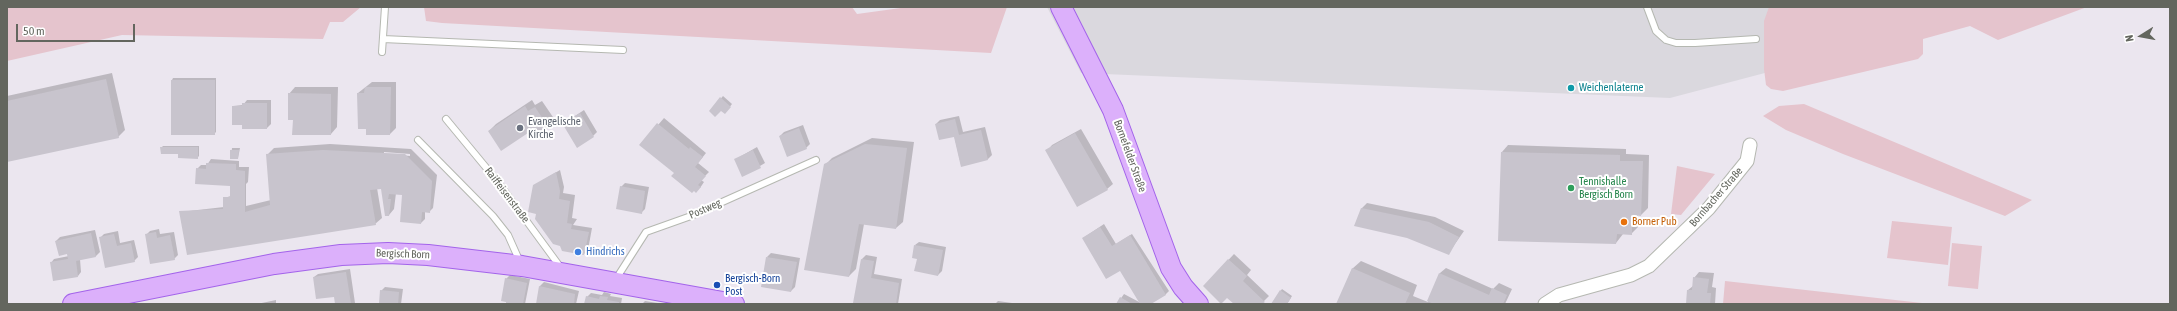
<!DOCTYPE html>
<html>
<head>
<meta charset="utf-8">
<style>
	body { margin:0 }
	#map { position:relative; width:2177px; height:311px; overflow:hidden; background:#ebe6ef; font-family:"Asap Condensed",sans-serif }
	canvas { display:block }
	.frame { position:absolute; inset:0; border:8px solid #63665e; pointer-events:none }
	.north { position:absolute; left:2121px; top:16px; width:40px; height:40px; -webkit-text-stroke:3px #fff; paint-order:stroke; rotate:259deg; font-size:11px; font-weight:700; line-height:16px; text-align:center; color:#63665e }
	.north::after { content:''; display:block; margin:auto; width:14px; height:18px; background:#63665e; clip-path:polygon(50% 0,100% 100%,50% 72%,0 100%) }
	.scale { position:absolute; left:16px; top:24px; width:119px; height:18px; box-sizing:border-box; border:2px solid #63665e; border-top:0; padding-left:5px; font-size:12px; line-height:14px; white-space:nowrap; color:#63665e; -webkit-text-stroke:3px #fff; paint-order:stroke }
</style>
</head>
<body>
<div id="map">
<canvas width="2177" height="311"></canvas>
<div class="frame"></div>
<div class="north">N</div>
<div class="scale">50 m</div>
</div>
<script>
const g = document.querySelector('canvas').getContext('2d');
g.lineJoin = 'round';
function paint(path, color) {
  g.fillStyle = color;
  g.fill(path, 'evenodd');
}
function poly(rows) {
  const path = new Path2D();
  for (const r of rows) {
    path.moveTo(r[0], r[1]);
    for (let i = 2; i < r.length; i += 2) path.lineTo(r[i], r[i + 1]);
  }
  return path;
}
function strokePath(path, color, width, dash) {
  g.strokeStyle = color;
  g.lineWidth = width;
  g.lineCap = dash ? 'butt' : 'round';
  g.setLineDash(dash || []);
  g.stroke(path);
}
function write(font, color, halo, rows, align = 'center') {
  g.font = font + ' "Asap Condensed",sans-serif';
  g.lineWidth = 4;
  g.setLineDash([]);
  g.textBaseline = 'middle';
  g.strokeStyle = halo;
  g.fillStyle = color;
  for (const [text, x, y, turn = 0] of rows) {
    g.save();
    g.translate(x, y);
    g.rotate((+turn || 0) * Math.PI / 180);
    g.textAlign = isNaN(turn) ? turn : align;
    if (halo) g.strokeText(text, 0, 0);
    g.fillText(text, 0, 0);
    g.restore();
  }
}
paint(poly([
	[1047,7,1983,7,1890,40,1670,98,1081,73]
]), '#dad8de');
paint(poly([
	[7,7,361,7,343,22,330,22,323,39,122,35,7,61],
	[424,7,852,7,857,14,908,7,1007,7,991,53,442,23,426,21],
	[1769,7,2087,7,1998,40,1970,26,1923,39,1923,54,1918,59,1783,91,1771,89,1766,85,1764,69,1764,21],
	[1804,104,2032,200,2005,216,1843,154,1786,130,1763,116,1779,106],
	[1677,166,1715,174,1681,215,1671,214],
	[1892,221,1952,227,1948,265,1887,258],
	[1952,243,1982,246,1978,289,1948,286],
	[1725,281,1931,304,1723,304]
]), '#e5c4cd');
paint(poly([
	[112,73,125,130,118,137,7,161,7,96],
	[173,78,216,78,216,132,214,134,172,80],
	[372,82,396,82,396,128,390,134,367,134,358,93],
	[295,87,338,87,337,127,331,134,294,119,289,94],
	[723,96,732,104,725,113,721,109,710,111],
	[247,100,271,100,271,124,267,128,243,123,233,106,243,105],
	[532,100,535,105,542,101,555,120,548,127,489,131,496,124],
	[584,110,597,132,593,136,563,124],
	[959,116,963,132,985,127,992,155,988,159,961,165,954,135,936,124,940,120],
	[664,118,706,153,698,163,709,172,701,180,704,182,700,188,675,173,641,145],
	[803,125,810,144,806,148,780,136,784,132],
	[1081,129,1113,184,1107,189,1047,151,1052,145],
	[872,138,914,142,903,222,896,228,864,224,856,269,849,276,825,165,832,158],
	[330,144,411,149,437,175,433,208,429,212,425,211,425,219,421,223,403,194,396,193,394,209,389,215,382,186,377,188,382,218,375,224,180,212,224,207,224,198,231,196,231,185,197,169,201,165,207,165,211,159,239,161,239,167,249,167,248,182,246,184,246,206,271,200,267,155,274,148],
	[384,152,410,154,410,156,384,154],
	[1508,145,1626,149,1626,154,1649,155,1648,208,1641,215,1638,215,1638,227,1631,234,1623,234,1616,243,1502,152],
	[163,146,199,146,199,156,197,158,161,148],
	[757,147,765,163,743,176,736,159],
	[232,148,240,148,238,158,231,158],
	[560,170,564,187,563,193,575,195,572,218,577,219,573,225,592,228,588,250,584,254,538,210,533,186],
	[625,183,649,187,645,209,641,213,621,187],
	[1367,203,1435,217,1464,231,1448,254,1361,209],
	[1104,224,1116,244,1132,234,1169,291,1165,295,1149,304,1117,304,1124,294,1141,303,1121,269,1083,238],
	[159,229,160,234,174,232,178,255,174,259,146,235,150,231],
	[95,230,100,252,96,256,80,259,81,272,78,276,51,263,54,259,69,256,56,241,60,237],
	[118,231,120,243,134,240,138,257,134,261,100,238,104,234],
	[919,242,946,247,942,271,938,275,915,245],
	[771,253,800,258,795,287,791,291,767,257],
	[1234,254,1251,270,1247,275,1269,296,1261,304,1235,304,1227,297,1204,286],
	[866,255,877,257,874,274,902,279,898,304,854,302,862,259],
	[1361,261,1417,285,1413,296,1428,302,1440,273,1446,268,1493,289,1499,283,1512,289,1505,304,1337,304,1352,269],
	[350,269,355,303,336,304,335,295,314,277,318,274],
	[1699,272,1714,273,1712,287,1716,288,1715,304,1687,304,1688,290,1693,286,1694,278],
	[510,275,530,279,525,304,507,304,506,279],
	[544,282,579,291,576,304,537,304,540,286],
	[385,287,403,289,401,304,380,304,381,291],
	[1282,289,1292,296,1287,304,1272,304],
	[604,292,611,294,610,296,622,298,621,304,585,304,587,297,591,293,602,295],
	[276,300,276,304,257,304],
	[645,301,664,304,642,304],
	[998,301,1019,304,995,304]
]), '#0003');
paint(poly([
	[106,79,119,138,7,162,7,101],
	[171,80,215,80,215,135,171,135],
	[365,87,391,87,390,135,366,135,366,129,358,129,357,93,364,93],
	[288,93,331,94,331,135,292,135,293,120,288,120],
	[720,97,731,107,725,114,721,111,715,117,709,111],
	[242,103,267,103,267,129,242,129,242,125,232,125,232,106,242,106],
	[525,106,528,111,535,107,549,128,538,135,534,129,501,151,488,131],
	[580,113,594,137,577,148,562,123],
	[955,119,959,135,981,130,988,160,961,167,954,137,939,140,935,124],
	[657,123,689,149,690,147,703,157,695,167,706,176,698,185,701,187,696,193,694,191,692,193,671,176,674,173,639,145],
	[799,128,807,149,787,157,779,136],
	[1075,133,1108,190,1077,207,1045,150],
	[865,144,907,148,896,229,859,224,849,277,804,270,824,164],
	[160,147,198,147,198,159,178,158,178,154,161,154],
	[230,150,239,150,238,159,230,159],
	[323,150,405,154,432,181,430,213,422,212,421,224,400,222,402,195,389,194,388,199,391,199,389,216,385,216,381,189,370,190,376,225,187,255,179,211,223,209,223,197,230,197,230,186,195,184,196,168,206,169,206,163,236,164,236,170,245,171,245,212,270,205,266,154],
	[753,150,761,168,742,177,734,159],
	[1501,152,1620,155,1620,161,1643,161,1641,216,1632,215,1632,235,1617,234,1616,244,1498,241],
	[556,172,560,191,559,199,570,201,567,223,572,224,571,229,589,232,584,255,562,251,560,246,553,244,535,219,536,214,528,212,533,185],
	[620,186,645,191,642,214,616,209],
	[1361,208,1429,222,1459,237,1449,255,1407,238,1354,226],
	[1100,227,1112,246,1130,235,1166,295,1151,304,1140,304,1120,271,1106,279,1082,238],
	[156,232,157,238,170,235,175,260,150,264,145,234],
	[91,233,96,257,76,261,78,277,53,281,50,262,68,259,67,254,59,256,55,241],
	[114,234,117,246,131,243,135,262,105,268,99,237],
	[914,245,943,250,938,276,914,271,917,259,912,258],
	[766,257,797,262,791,292,761,287],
	[861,259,874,261,871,278,899,283,896,304,853,303],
	[1228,259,1247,276,1243,281,1265,302,1262,304,1234,304,1227,298,1221,304,1203,286],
	[1352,268,1410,293,1405,304,1336,304],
	[346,272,351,304,335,304,334,297,316,299,313,277],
	[1439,273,1489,295,1492,288,1507,295,1503,304,1434,304,1427,301],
	[1693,277,1709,279,1707,293,1711,293,1710,304,1686,304,1687,290,1692,290],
	[505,278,527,283,523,304,506,304,506,302,501,301],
	[539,286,575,294,574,304,536,304],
	[380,290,399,292,398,304,379,304],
	[1280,290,1291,298,1287,304,1271,304],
	[586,296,599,299,600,296,608,297,607,300,619,302,619,304,584,304],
	[1120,297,1132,304,1116,304]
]), '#c8c4cd');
const service = poly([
	[1647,7,1656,31,1666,40,1676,43,1695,43,1756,39],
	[383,39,623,50],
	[382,52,385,7],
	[446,119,498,182,561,268],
	[418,140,493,216,508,235,520,262],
	[616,279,646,232,691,216,816,160]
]);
const minor = poly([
	[1545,304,1559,295,1631,275,1649,266,1709,208,1747,161,1750,145]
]);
const primary = poly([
	[1061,7,1113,110,1171,268,1183,287,1198,304],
	[73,304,274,264,341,255,388,253,428,255,522,266,734,304]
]);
strokePath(service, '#b5b8b1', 8);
strokePath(minor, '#b5b8b1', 15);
strokePath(primary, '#a364ea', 22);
strokePath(service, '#fff', 6);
strokePath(minor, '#fff', 13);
strokePath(primary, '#dcb0fb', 20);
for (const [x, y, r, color] of [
	[1571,88,4,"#0f9aa8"],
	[520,128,4,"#6b7280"],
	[1571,188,4,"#2e9e5b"],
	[1624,222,4,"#e8710a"],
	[578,252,4,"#3f7fe0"],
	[717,285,4,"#1a4fb4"]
]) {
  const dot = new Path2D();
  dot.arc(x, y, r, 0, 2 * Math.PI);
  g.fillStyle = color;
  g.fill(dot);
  strokePath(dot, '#fff', 1.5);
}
write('11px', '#0d838f', '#fff', [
	["Weichenlaterne",1579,88]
], 'left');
write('11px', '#5b616d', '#fff', [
	["Evangelische",528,122],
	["Kirche",528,135]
], 'left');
write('11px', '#63665e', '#fff', [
	["Bornefelder Straße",1130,156,70],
	["Raiffeisenstraße",507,195,53],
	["Bornbacher Straße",1716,197,-49],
	["Postweg",705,209,-24],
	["Bergisch Born",403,254,2]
]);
write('11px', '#27864d', '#fff', [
	["Tennishalle",1579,182],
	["Bergisch Born",1579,195]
], 'left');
write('11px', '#c56008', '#fff', [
	["Borner Pub",1632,222]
], 'left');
write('11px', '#366cbe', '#fff', [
	["Hindrichs",586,252]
], 'left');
write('11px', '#164399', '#fff', [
	["Bergisch-Born",725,279],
	["Post",725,292]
], 'left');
</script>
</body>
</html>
